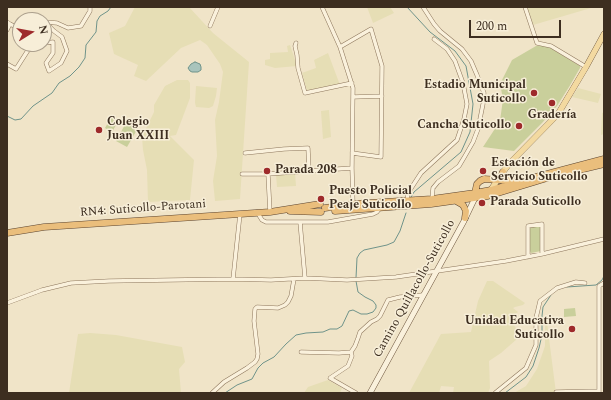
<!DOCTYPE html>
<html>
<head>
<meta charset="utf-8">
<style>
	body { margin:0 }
	#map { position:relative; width:611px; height:400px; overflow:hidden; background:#f0e4c8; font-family:Spectral,serif }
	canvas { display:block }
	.frame { position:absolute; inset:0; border:8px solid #3d2e20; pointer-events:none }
	.north { position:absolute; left:12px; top:12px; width:40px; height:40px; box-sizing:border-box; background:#f7eed8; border:1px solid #ada18e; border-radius:50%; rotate:79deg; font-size:11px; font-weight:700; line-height:16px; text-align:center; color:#3d2e20 }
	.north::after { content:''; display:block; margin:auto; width:14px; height:18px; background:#9e2a2b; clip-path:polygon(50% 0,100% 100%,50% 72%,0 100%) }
	.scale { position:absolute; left:469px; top:20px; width:92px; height:18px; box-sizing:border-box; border:2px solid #3d2e20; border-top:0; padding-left:5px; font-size:12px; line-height:14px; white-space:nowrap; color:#3d2e20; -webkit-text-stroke:3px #f7eed8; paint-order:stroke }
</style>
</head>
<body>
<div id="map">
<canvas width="611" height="400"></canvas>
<div class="frame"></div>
<div class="north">N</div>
<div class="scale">200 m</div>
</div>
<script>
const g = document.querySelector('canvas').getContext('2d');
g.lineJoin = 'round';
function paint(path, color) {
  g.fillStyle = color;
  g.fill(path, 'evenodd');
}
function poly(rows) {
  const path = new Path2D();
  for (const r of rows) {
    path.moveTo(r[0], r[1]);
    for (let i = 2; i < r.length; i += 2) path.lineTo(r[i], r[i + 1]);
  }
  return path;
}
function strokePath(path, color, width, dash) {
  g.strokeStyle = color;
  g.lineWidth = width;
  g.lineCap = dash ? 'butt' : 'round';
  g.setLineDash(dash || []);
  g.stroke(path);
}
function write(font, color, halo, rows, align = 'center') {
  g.font = font + ' Spectral,serif';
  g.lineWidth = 3;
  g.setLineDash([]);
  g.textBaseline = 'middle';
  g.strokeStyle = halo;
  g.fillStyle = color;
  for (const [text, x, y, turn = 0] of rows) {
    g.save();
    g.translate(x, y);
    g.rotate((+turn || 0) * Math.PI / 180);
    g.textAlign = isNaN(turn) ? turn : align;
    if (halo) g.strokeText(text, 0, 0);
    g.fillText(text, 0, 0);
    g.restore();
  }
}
paint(poly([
	[135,7,189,7,213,33,249,62,240,199,215,201,213,181,217,156,215,120,219,102,223,72,220,64,207,45,200,40,181,48,146,81,134,76,138,65,114,54,109,33,125,26],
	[367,7,390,7,394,13,373,23],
	[527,7,591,7,591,8,533,25],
	[290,45,297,66,275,68,265,65,265,60,270,59,270,53,288,52,287,46],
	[328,53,340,85,307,91,302,73,316,68,314,60],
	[177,80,188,80,190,83,190,98,176,135,170,136,194,160,190,200,148,202,147,170,143,150,142,137,154,112,154,105,165,86],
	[196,86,217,88,216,96,213,106,209,108,196,107,195,103],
	[578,88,601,94,598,103,572,97],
	[329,110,331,137,323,139,321,111],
	[604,112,604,134,601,135,602,113],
	[295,173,296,186,277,187,276,175],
	[487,281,493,281,525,303,523,305,515,307,513,308,518,312,508,321,514,325,519,334,517,339,501,353,489,361,490,388,488,393,453,393,454,387,441,386,439,393,409,393,441,334,471,332,478,301],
	[546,315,556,393,514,393,526,386,537,369,545,346,545,320],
	[90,333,116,335,182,347,185,362,179,369,181,393,69,393,78,334],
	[328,380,342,388,340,393,304,393,308,387]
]), '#e6deb5');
paint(poly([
	[543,45,551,48,580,66,580,68,569,87,557,106,542,123,514,151,483,147,500,121,503,99,500,84,512,60,536,46],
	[112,116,119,120,112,132,105,128],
	[127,121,138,128,127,147,116,141],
	[539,226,541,228,541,251,531,253,530,251,530,228,531,227],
	[575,308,576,316,564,317,564,309]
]), '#c9cf9b');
const water = poly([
	[195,62,200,64,201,67,201,70,198,72,192,72,190,71,188,68,191,64,195,62]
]);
paint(water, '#a9c4bc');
strokePath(water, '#6f938a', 1);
strokePath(poly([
	[407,7,430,32,455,51,466,66,473,104,470,132,461,152,414,192,411,197],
	[7,116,15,120,21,119,33,106,52,93,59,83,70,76,79,67,85,58,86,45,96,32,97,21,100,16,108,11,111,7],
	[356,278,357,258,360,253,364,250,387,245,394,242,400,231,406,213],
	[567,287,596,285,602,280,604,276],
	[225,393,237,385,252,379,258,368,263,363,274,357,286,344,296,335,306,333,323,332,330,329,337,329,342,326,349,311,353,310,361,314,367,314,373,312,376,308,376,305,373,301,365,297,358,292,356,281],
	[505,393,526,377,533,366,539,348,542,335,542,316,543,307,551,295]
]), '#6f938a', 1);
const minor = poly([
	[322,7,340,47,353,88,352,168,353,204],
	[423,7,434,24,440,31,462,49,471,61,477,75,484,93,483,104,478,129,473,142,465,156,459,166,438,182,433,188,432,199],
	[525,7,537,43,551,46,586,67],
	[7,22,10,24,20,29],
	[210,26,218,7],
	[7,30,10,24],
	[44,43,53,42,53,53,46,63,49,71,61,63,67,51,62,37,54,31,45,22,57,23,68,28,81,26,90,11,90,7],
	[296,43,295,46,297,55,298,68,305,93,352,83],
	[340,47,371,29,382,66,381,157,352,153],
	[29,50,40,44],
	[7,64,16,69,32,44],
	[353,97,382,96],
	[245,153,284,149,308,148,309,171],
	[242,174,268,174,352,168],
	[268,174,270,212],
	[407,201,408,193,421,173,457,140,464,119,467,104,463,83,455,61,447,49,434,39],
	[257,212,262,220,266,222,328,222,373,214,377,212,380,208],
	[300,222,305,278],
	[528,257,528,226,542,224,542,254],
	[233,279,240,214],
	[7,303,42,290,71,283,109,281,233,279,271,280,305,278,347,280,396,277,506,261,542,254,604,239],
	[301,352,339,353,351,352],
	[556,392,599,391],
	[212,393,224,382,247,368,255,362,257,359,258,354,254,321,255,309,257,307,278,308,285,305,288,302,291,296,294,279],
	[356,393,330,378,348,366,352,356,351,352,355,346,358,338,360,332,371,322,377,319,380,316,388,300,400,297,423,295],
	[495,393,526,368,536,345,536,318,540,301,557,288,576,282,585,283],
	[599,393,599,286,604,283]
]);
const secondary = poly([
	[370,393,464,221,475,198,475,195]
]);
const primary = poly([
	[490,191,503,172,509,164,558,114,586,67,604,34]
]);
const trunk = poly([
	[503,172,505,178,509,181],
	[475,193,477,184,480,181,484,179,513,181],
	[456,201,463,205,466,211,465,218],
	[325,208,353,204,432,199,475,193,491,190,517,182,604,159],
	[290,211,321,212],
	[335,211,431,204,488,196,554,176,604,164],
	[7,233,44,227,270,212,320,204]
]);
strokePath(minor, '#8d765c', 4.5);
strokePath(secondary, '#6f573f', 6);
strokePath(primary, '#5b4430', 6);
strokePath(trunk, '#5b4430', 7);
strokePath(minor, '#faf1dc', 3.5);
strokePath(secondary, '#faf1dc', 5);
strokePath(primary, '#f3d9a0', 5.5);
strokePath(trunk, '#eabe7c', 6);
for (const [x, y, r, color] of [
	[534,93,4,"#9e2a2b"],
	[552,103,4,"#9e2a2b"],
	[519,126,4,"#9e2a2b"],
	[99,130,4,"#9e2a2b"],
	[267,171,4,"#9e2a2b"],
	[483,171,4,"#9e2a2b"],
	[321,199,4,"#9e2a2b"],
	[482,203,4,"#9e2a2b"],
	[572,329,4,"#9e2a2b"]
]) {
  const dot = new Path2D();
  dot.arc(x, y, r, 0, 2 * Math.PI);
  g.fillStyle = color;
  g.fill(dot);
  strokePath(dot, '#f7eed8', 1.5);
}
write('bold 12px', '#3d2e20', '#f7eed8', [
	["Estadio Municipal",526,86,"right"],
	["Suticollo",526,100,"right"],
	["Gradería",552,116,"center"],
	["Colegio",107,123],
	["Juan XXIII",107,137],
	["Cancha Suticollo",511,126,"right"],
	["Estación de",491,164],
	["Servicio Suticollo",491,178],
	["Parada 208",275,171],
	["Puesto Policial",329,192],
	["Peaje Suticollo",329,206],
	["Parada Suticollo",490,203],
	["Unidad Educativa",564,322,"right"],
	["Suticollo",564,336,"right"]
], 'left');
write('12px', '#3d2e20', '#f7eed8', [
	["RN4: Suticollo-Parotani",143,209,-4],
	["Camino Quillacollo-Suticollo",415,289,-61]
]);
</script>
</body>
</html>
